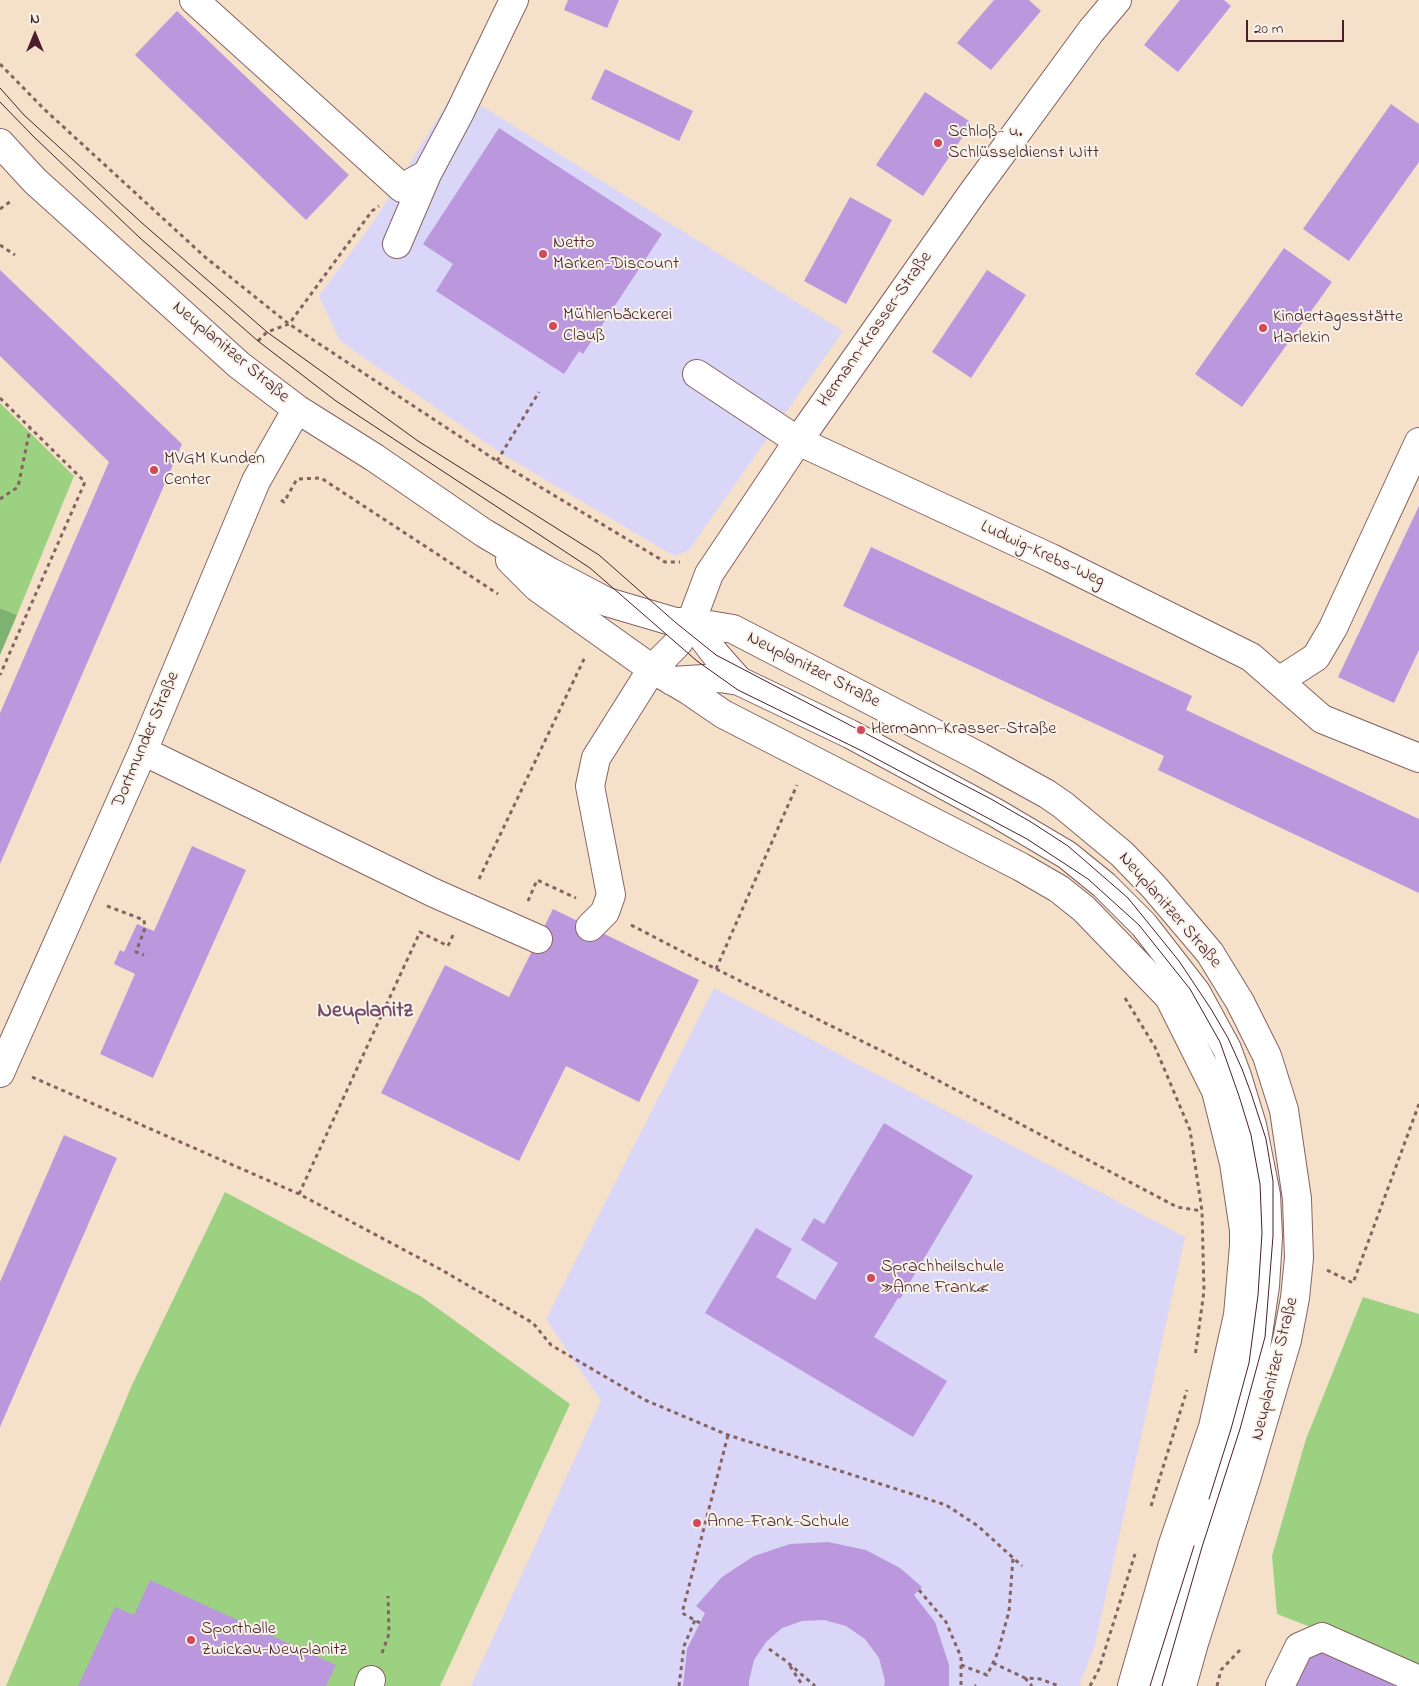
<!DOCTYPE html>
<html>
<head>
<meta charset="utf-8">
<style>
	body { margin:0 }
	#map { position:relative; width:1419px; height:1686px; overflow:hidden; background:#f5e1c9; font-family:"Indie Flower",sans-serif }
	canvas { display:block }
	.north { position:absolute; left:10px; top:10px; width:50px; height:50px; -webkit-text-stroke:4px #f7f3e8; paint-order:stroke; rotate:0deg; font-size:14px; font-weight:700; line-height:20px; text-align:center; color:#4a1f2b }
	.north::after { content:''; display:block; margin:auto; width:18px; height:22px; background:#4a1f2b; clip-path:polygon(50% 0,100% 100%,50% 72%,0 100%) }
	.scale { position:absolute; left:1246px; top:20px; width:98px; height:22px; box-sizing:border-box; border:2px solid #4a1f2b; border-top:0; padding-left:6px; font-size:15px; line-height:18px; white-space:nowrap; color:#4a1f2b; -webkit-text-stroke:4px #f7f3e8; paint-order:stroke }
</style>
</head>
<body>
<div id="map">
<canvas width="1419" height="1686"></canvas>
<div class="north">N</div>
<div class="scale">20 m</div>
</div>
<script>
const g = document.querySelector('canvas').getContext('2d');
g.lineJoin = 'round';
function paint(path, color) {
  g.fillStyle = color;
  g.fill(path, 'evenodd');
}
function poly(rows) {
  const path = new Path2D();
  for (const r of rows) {
    path.moveTo(r[0], r[1]);
    for (let i = 2; i < r.length; i += 2) path.lineTo(r[i], r[i + 1]);
  }
  return path;
}
function strokePath(path, color, width, dash) {
  g.strokeStyle = color;
  g.lineWidth = width;
  g.lineCap = dash ? 'butt' : 'round';
  g.setLineDash(dash || []);
  g.stroke(path);
}
function write(font, color, halo, rows, align = 'center') {
  g.font = font + ' "Indie Flower",sans-serif';
  g.lineWidth = 4;
  g.setLineDash([]);
  g.textBaseline = 'middle';
  g.strokeStyle = halo;
  g.fillStyle = color;
  for (const [text, x, y, turn = 0] of rows) {
    g.save();
    g.translate(x, y);
    g.rotate((+turn || 0) * Math.PI / 180);
    g.textAlign = isNaN(turn) ? turn : align;
    if (halo) g.strokeText(text, 0, 0);
    g.fillText(text, 0, 0);
    g.restore();
  }
}
paint(poly([
	[454,92,482,106,843,331,689,550,674,556,502,454,340,341,319,296,376,218],
	[714,988,1185,1237,1095,1645,1079,1686,471,1686,601,1401,546,1319]
]), '#dad6f7');
paint(poly([
	[0,403,74,476,17,615,0,608],
	[225,1192,422,1297,570,1404,440,1686,6,1686,132,1385],
	[1363,1297,1419,1314,1419,1669,1277,1614,1272,1556,1306,1439]
]), '#9cd182');
paint(poly([
	[0,608,17,615,0,655]
]), '#7db370');
paint(poly([
	[568,0,619,0,607,28,564,10],
	[994,0,1029,0,1041,11,991,70,957,43],
	[1180,0,1224,0,1231,6,1178,72,1144,45],
	[177,11,349,175,306,220,135,55],
	[605,69,693,111,679,141,591,99],
	[925,92,972,123,923,196,876,165],
	[1391,104,1419,124,1419,162,1349,261,1303,229],
	[499,128,662,234,583,354,579,351,564,374,436,291,453,264,423,244],
	[850,197,892,220,846,304,804,281],
	[1284,248,1332,282,1242,407,1195,374],
	[0,270,182,444,0,864,0,713,109,462,0,356],
	[987,270,1026,295,971,378,932,352],
	[1419,506,1419,650,1394,703,1338,677],
	[871,547,1192,696,1186,710,1419,819,1419,893,1158,770,1164,756,843,606],
	[192,846,246,870,153,1078,100,1054,135,974,114,964,120,950,124,952,137,924,154,931],
	[553,909,699,980,639,1102,566,1066,519,1161,381,1093,445,965,509,997],
	[884,1123,973,1176,900,1299,898,1298,874,1337,947,1381,913,1437,705,1313,756,1228,792,1249,776,1277,815,1300,838,1263,801,1240,814,1218,824,1224],
	[64,1135,117,1158,0,1427,0,1282],
	[828,1542,866,1550,900,1568,922,1587,914,1595,935,1622,949,1665,949,1686,884,1686,885,1681,879,1658,865,1639,846,1626,824,1620,802,1621,782,1628,766,1642,754,1660,749,1681,749,1686,683,1686,687,1649,705,1613,696,1606,722,1577,754,1556,790,1544],
	[150,1580,336,1665,326,1686,78,1686,115,1607,134,1615],
	[1315,1649,1400,1686,1294,1686]
]), '#bb98dd');
const minor = poly([
	[194,0,402,188,427,174],
	[0,143,35,181,239,365,297,409,375,458,484,533,550,572,607,602,675,622,691,622,733,629,980,757,1047,794,1063,805,1122,854,1154,887,1210,953,1240,1002,1267,1056,1284,1110,1297,1199,1299,1258,1295,1298,1287,1340,1247,1476,1194,1643,1182,1686],
	[397,244,427,174,459,114,514,0],
	[697,374,798,441,1051,558,1251,657,1322,719,1419,758],
	[510,560,537,587,652,669,688,690,723,714,1021,867,1059,889,1084,909,1169,997,1216,1091,1234,1163,1244,1230,1244,1246,1238,1315,1213,1427,1173,1544,1132,1686],
	[691,622,716,655,739,681],
	[672,681,720,678,739,681,850,734,996,813,1067,855,1104,885,1144,925,1196,992,1227,1049,1237,1076,1252,1125,1266,1195,1268,1237,1265,1286,1254,1361,1248,1386,1158,1686],
	[1279,681,1316,657,1333,628,1419,442],
	[143,751,434,893,538,939],
	[590,927,605,912,611,895,590,786,596,758,652,669,678,643,686,631,691,622,709,574,798,441,971,195,1091,31,1117,0],
	[0,1073,143,751,256,481,297,409],
	[369,1686,371,1680],
	[1280,1686,1299,1647,1322,1637,1419,1680]
]);
strokePath(minor, '#866362', 30);
strokePath(poly([
	[0,64,44,109,205,257,289,324,497,461,665,562,680,562],
	[0,209,11,201],
	[0,245,15,255],
	[258,341,267,332,289,324,372,211,379,206],
	[0,398,85,482,0,675],
	[497,461,539,392],
	[0,499,18,487,30,429],
	[281,500,284,502,297,479,321,478,498,594],
	[479,879,585,657],
	[528,901,537,880,576,898],
	[107,906,144,920,145,928,136,952,144,955],
	[631,925,716,969,890,1055,1177,1207,1202,1211],
	[716,969,797,785],
	[1125,998,1155,1047,1190,1130,1202,1211,1204,1291,1195,1357],
	[32,1077,299,1194,440,1269,533,1323,551,1345,645,1400,728,1435,946,1505,978,1526,1022,1566],
	[299,1194,420,932,448,946,453,935],
	[1327,1270,1353,1283,1419,1104],
	[1151,1506,1187,1390],
	[919,1590,946,1622,961,1657,961,1686],
	[700,1623,682,1613,728,1435],
	[769,1649,786,1661,815,1686],
	[382,1653,389,1634,388,1596],
	[993,1663,1025,1678,1040,1679,1059,1686],
	[961,1665,987,1675,993,1663,998,1652,1009,1611,1013,1558],
	[790,1666,803,1686],
	[1025,1678,1032,1686],
	[679,1686,684,1646,695,1620],
	[975,1686,976,1685],
	[1090,1686,1099,1669,1135,1554],
	[1217,1686,1221,1670,1240,1650]
]), '#866362', 3, [4, 4]);
strokePath(minor, '#fff', 28);
strokePath(poly([
	[0,88,24,115,142,223,267,332,418,441,599,555,675,622,716,655,991,799,1031,822,1068,846,1128,898,1179,961,1211,1009,1228,1038,1242,1069,1251,1093,1266,1139,1273,1181,1273,1236,1265,1337,1240,1429,1202,1547,1162,1686],
	[0,102,33,136,140,238,258,341,336,401,590,568,697,661,738,690,862,751,1027,839,1088,879,1139,925,1190,989,1220,1042,1239,1096,1251,1135,1260,1184,1262,1233,1258,1295,1249,1363,1231,1429,1209,1499],
	[1150,1686,1194,1546]
]), '#4a1f2b', 1);
for (const [x, y, r, color] of [
	[938,143,5,"#d1495b"],
	[543,254,5,"#d1495b"],
	[553,326,5,"#d1495b"],
	[1263,328,5,"#d1495b"],
	[154,470,5,"#d1495b"],
	[861,730,5,"#d1495b"],
	[871,1278,5,"#d1495b"],
	[697,1523,5,"#d1495b"],
	[191,1640,5,"#d1495b"]
]) {
  const dot = new Path2D();
  dot.arc(x, y, r, 0, 2 * Math.PI);
  g.fillStyle = color;
  g.fill(dot);
  strokePath(dot, '#f7f3e8', 2);
}
write('18px', '#4a1f2b', '#f7f3e8', [
	["Schloß- u.",948,133],
	["Schlüsseldienst Witt",948,154],
	["Netto",553,244],
	["Marken-Discount",553,265],
	["Mühlenbäckerei",563,316],
	["Clauß",563,337],
	["Kindertagesstätte",1273,318],
	["Harlekin",1273,339],
	["MVGM Kunden",164,460],
	["Center",164,481],
	["Hermann-Krasser-Straße",871,730],
	["Sprachheilschule",881,1268],
	["»Anne Frank«",881,1289],
	["Anne-Frank-Schule",707,1523],
	["Sporthalle",201,1630],
	["Zwickau-Neuplanitz",201,1651]
], 'left');
write('18px', '#4a1f2b', '#f7f3e8', [
	["Hermann-Krasser-Straße",876,330,-55],
	["Neuplanitzer Straße",230,353,40],
	["Ludwig-Krebs-Weg",1042,555,25],
	["Neuplanitzer Straße",813,671,27],
	["Dortmunder Straße",147,740,-67],
	["Neuplanitzer Straße",1169,911,49],
	["Neuplanitzer Straße",1276,1369,-76]
]);
write('bold 22px', '#724969', '#f7f3e8', [
	["Neuplanitz",365,1012]
]);
</script>
</body>
</html>
